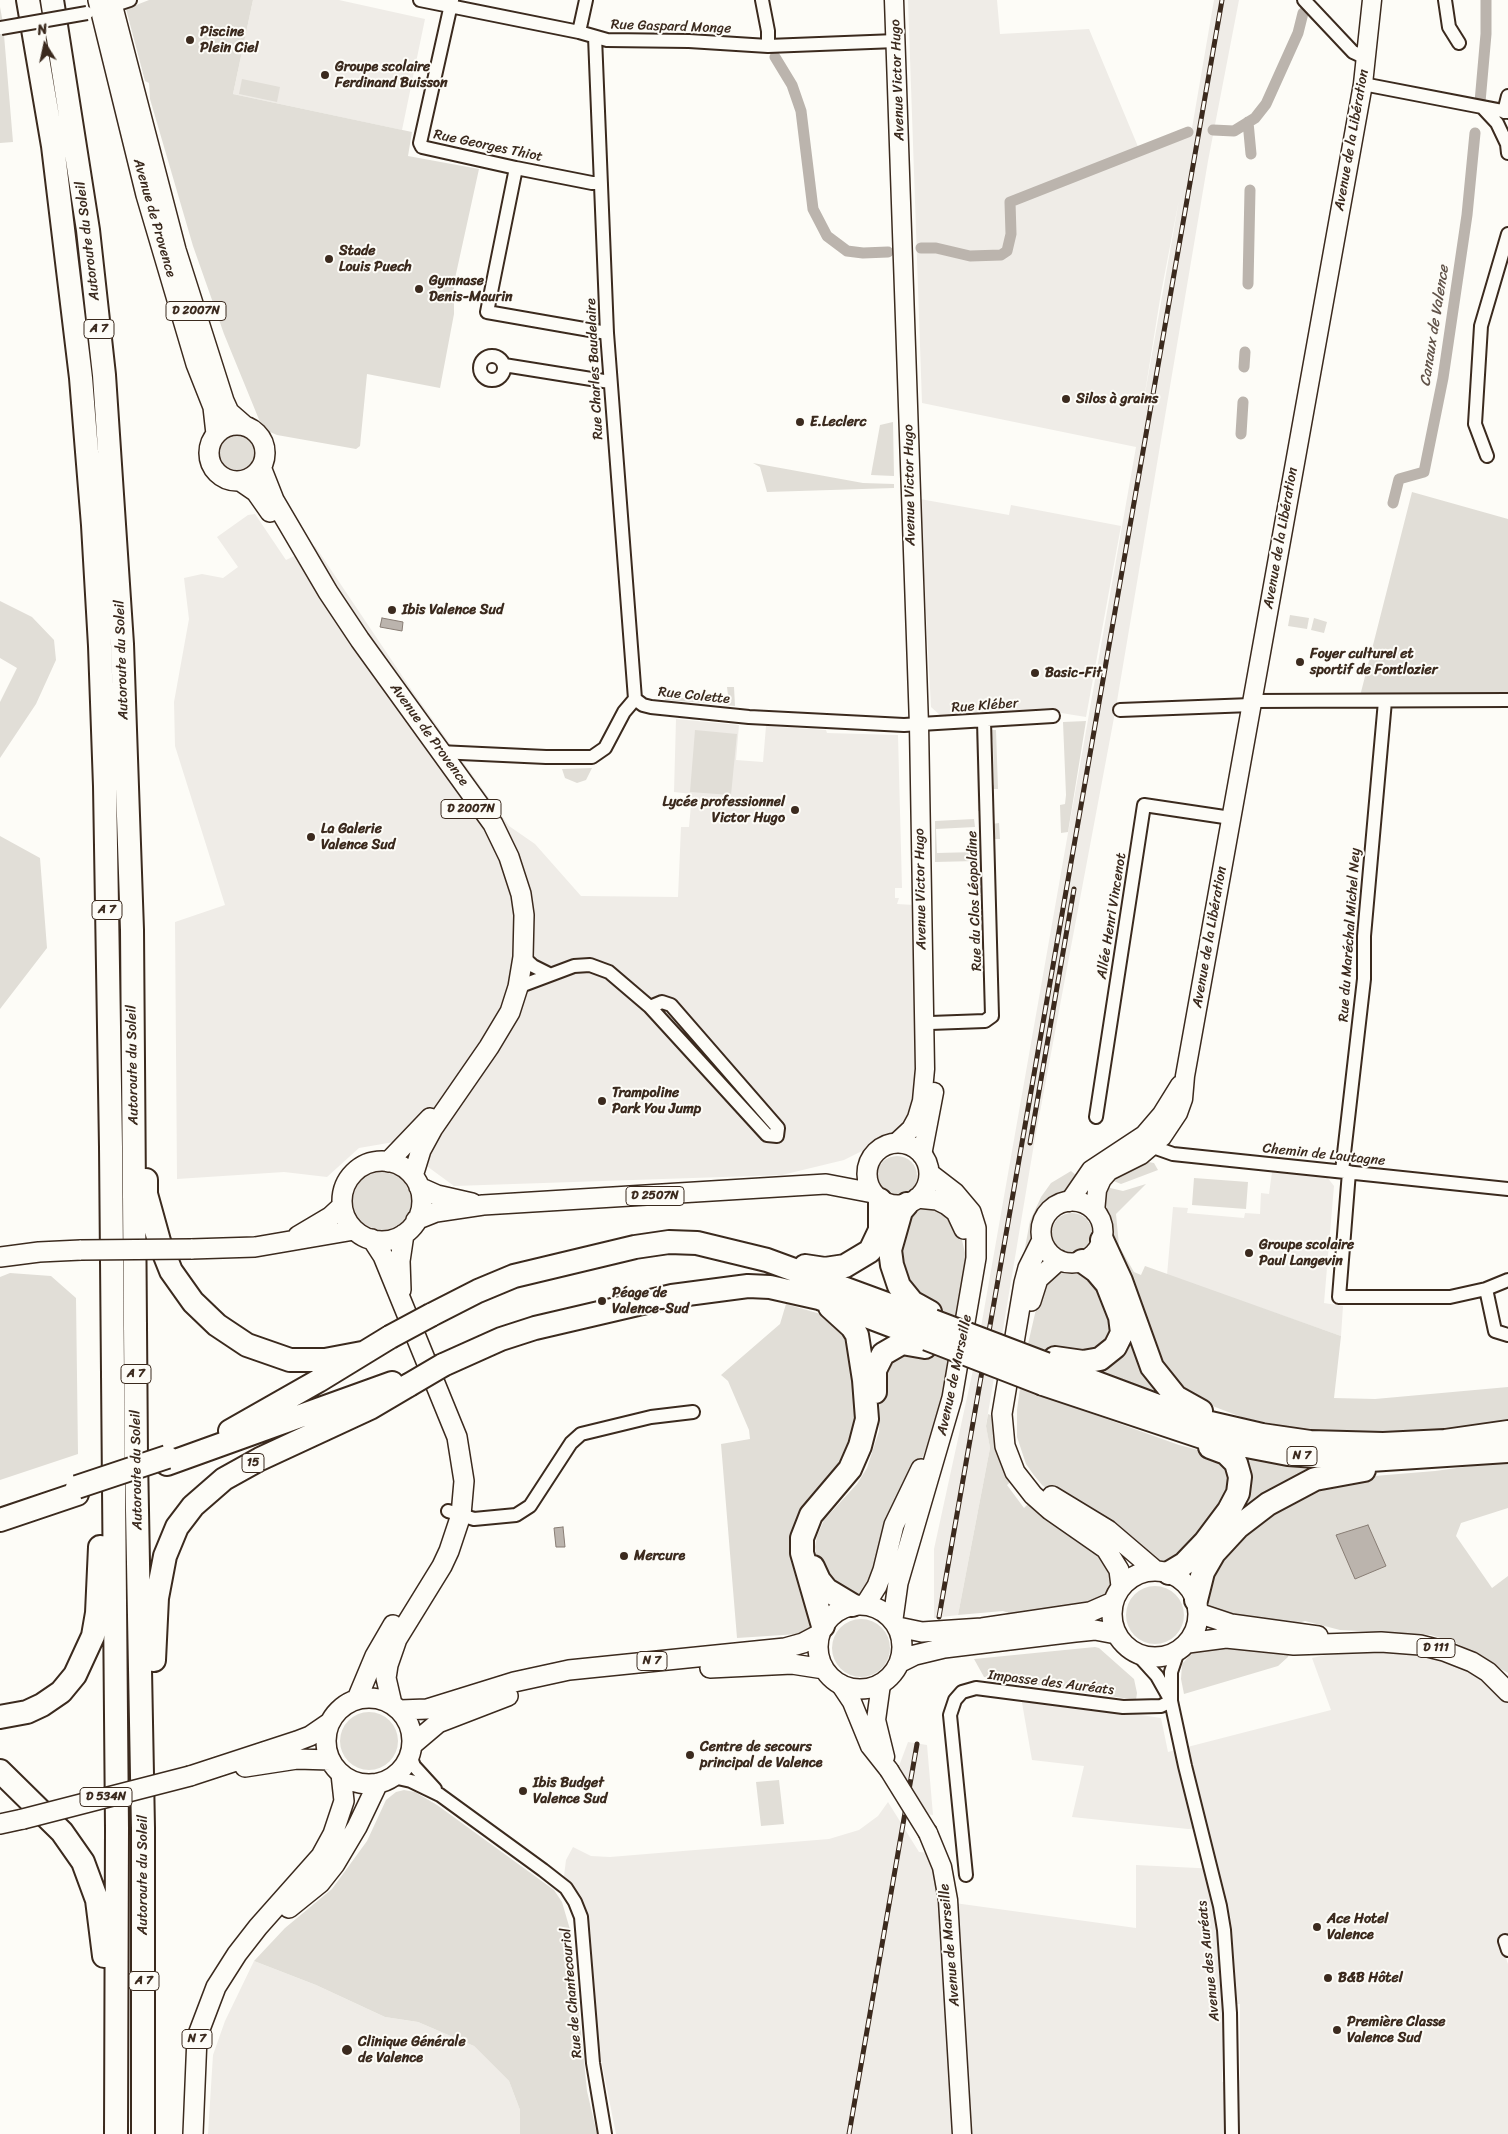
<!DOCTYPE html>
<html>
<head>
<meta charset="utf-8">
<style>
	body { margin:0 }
	#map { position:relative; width:1508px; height:2134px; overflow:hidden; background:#fdfcf7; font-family:Sriracha,sans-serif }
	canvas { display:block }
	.north { position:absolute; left:20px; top:20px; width:50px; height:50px; -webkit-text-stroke:4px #fdfcf7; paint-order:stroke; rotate:350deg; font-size:14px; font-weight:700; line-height:20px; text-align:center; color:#3b2a1e }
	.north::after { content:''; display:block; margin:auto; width:18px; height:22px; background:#3b2a1e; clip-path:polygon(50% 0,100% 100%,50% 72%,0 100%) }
</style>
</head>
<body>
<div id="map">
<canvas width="1508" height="2134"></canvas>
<div class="north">N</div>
</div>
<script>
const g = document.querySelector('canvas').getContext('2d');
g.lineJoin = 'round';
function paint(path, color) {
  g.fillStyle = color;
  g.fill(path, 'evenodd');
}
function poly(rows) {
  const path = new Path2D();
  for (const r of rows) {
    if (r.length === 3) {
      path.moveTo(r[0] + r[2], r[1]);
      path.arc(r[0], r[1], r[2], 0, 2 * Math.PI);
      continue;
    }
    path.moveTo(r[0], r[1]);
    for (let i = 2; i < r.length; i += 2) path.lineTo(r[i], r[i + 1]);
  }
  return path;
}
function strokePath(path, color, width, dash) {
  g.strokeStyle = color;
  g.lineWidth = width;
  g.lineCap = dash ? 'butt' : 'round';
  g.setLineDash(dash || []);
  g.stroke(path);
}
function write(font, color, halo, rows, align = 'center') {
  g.font = font + ' Sriracha,sans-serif';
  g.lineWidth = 4;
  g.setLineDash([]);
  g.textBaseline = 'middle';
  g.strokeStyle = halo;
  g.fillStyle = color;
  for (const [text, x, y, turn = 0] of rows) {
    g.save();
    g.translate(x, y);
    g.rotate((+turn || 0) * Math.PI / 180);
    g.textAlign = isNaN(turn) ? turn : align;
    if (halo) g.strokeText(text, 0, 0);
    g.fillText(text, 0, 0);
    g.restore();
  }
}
paint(poly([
	[253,0,339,0,425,19,402,130,233,94],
	[908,0,997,0,1000,34,1089,29,1139,149,1150,147,1178,130,1192,128,1214,0,1239,0,1208,161,1116,707,1034,1144,1002,1335,981,1327,1136,447,922,403],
	[1179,200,1143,405,1161,293],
	[920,499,1009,515,1011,505,1121,526,1086,717,1049,711,941,716,931,707],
	[255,514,286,560,315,546,413,692,509,826,535,844,581,896,678,897,681,827,689,827,692,794,674,792,676,719,739,725,736,760,763,762,766,726,826,730,827,733,898,735,902,888,895,888,895,898,899,898,897,904,914,905,916,1090,912,1110,894,1135,844,1160,782,1175,454,1186,394,1142,359,1148,327,1177,284,1172,177,1179,175,922,225,905,175,746,174,702,189,619,184,578,202,574,223,578,238,567,217,537,248,515],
	[1272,1172,1327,1177,1334,1186,1324,1303,1343,1306,1341,1336,1167,1275,1173,1207,1188,1208,1187,1213,1244,1218,1245,1213,1260,1214,1261,1193,1269,1194],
	[973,1370,994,1378,986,1425,990,1448,958,1615,934,1618,934,1549],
	[1348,1650,1412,1651,1434,1656,1468,1670,1508,1702,1508,1940,1501,1943,1508,1964,1508,2134,616,2134,597,2039,590,1931,586,1912,576,1891,564,1876,566,1860,573,1847,591,1856,610,1857,829,1839,859,1830,878,1816,888,1802,919,1852,929,1853,934,1869,940,1901,1136,1928,1136,1865,1218,1869,1207,1828,1188,1829,1072,1817,1084,1766,1032,1760,1021,1697,1161,1718,1168,1752,1331,1710,1312,1658],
	[1240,2004,1240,2080,1222,2082,1223,2005],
	[908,1742,927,1745,933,1815,926,1814,899,1766],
	[254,1961,316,1985,385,2017,418,2022,474,2046,509,2081,520,2110,520,2134,208,2134,213,2055,225,2021]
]), '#efece7');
paint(poly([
	[149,0,253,0,233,94,412,132,408,156,479,169,454,283,454,314,440,388,367,374,360,446,356,449,277,435,268,431,260,422,224,334,193,246,150,99,149,83,145,81,126,9],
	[0,7,3,23,13,142,0,143],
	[242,79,280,87,277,102,239,94],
	[893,422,894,476,871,475,880,425],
	[237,452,18],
	[753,463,863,483,894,484,894,488,767,492,760,467],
	[1412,492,1508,519,1508,700,1359,700],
	[0,601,32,617,54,640,56,660,36,704,0,758,0,702,17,668,0,658],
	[1290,615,1309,618,1307,629,1288,626],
	[1314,618,1327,622,1324,633,1311,630],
	[727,687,734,687,735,706,724,705,728,695],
	[725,695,721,704,665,700,665,699],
	[1086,721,1068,832,1061,833,1060,805,1065,804,1066,795,1063,722],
	[695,730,737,734,731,795,690,792],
	[992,730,996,730,998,789,993,789,990,786,994,785,993,740,989,739],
	[976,732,979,732,981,811,978,811],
	[592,768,586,780,577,783,565,778,562,769],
	[974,819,975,827,936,829,937,853,976,852,976,861,935,862,935,821],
	[999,823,1000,839,994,839,992,824],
	[0,836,40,858,47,948,0,1009],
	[979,844,983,845,983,896,980,896],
	[981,906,983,906,986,965,982,966],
	[897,1176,20],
	[1143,1161,1154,1163,1158,1170,1121,1184,1111,1180],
	[1071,1171,1077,1176,1066,1193,1045,1203,1035,1219,1032,1243,1027,1255,1024,1253,1030,1221,1041,1197,1051,1183],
	[382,1201,29],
	[1194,1178,1248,1182,1246,1209,1192,1205],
	[1146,1184,1116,1214,1119,1246,1134,1272,1141,1275,1145,1266,1341,1336,1334,1398,1375,1399,1508,1387,1508,1422,1396,1434,1310,1431,1244,1418,1202,1402,1174,1381,1163,1365,1112,1237,1109,1220,1103,1207,1106,1187,1123,1191],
	[920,1205,941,1207,959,1227,965,1253,966,1268,957,1316,923,1303,910,1294,898,1242,910,1211],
	[1072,1233,20],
	[1055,1271,1080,1271,1096,1280,1115,1333,1096,1354,1048,1351,1028,1344,1042,1283],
	[10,1273,51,1276,76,1298,78,1454,0,1480,0,1277],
	[786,1304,824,1315,847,1332,861,1409,851,1458,809,1508,812,1623,807,1631,798,1634,737,1638,721,1444,750,1439,749,1430,728,1381,721,1375,780,1324],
	[1128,1335,1168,1399,1092,1369],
	[923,1352,950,1361,936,1425,867,1590,859,1595,843,1594,817,1561,815,1547,817,1536,824,1520,857,1484,867,1468,879,1431,880,1380,893,1353],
	[1020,1388,1179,1445,1218,1455,1232,1471,1224,1506,1172,1563,1154,1561,1058,1497,1042,1485,1033,1474,1026,1464,1017,1437,1017,1410],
	[988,1414,998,1418,1015,1478,1007,1485,1024,1508,1033,1499,1108,1562,1112,1586,1100,1603,1014,1615,1003,1611,958,1615,990,1448,986,1426],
	[1241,1454,1330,1465,1242,1518],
	[1508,1461,1508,1508,1461,1523,1456,1536,1492,1588,1508,1576,1508,1673,1456,1643,1431,1635,1340,1630,1305,1621,1291,1625,1223,1614,1213,1610,1207,1604,1205,1592,1217,1557,1299,1493,1350,1478,1435,1471],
	[1155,1615,29],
	[861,1648,29],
	[1203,1646,1290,1649,1288,1657,1278,1666,1184,1694,1181,1679,1182,1664,1193,1652],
	[1095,1647,1099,1648,1134,1679,1137,1693,1136,1700,984,1677,974,1659],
	[369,1741,29],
	[779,1780,784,1824,761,1826,756,1782],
	[404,1790,415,1792,437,1805,554,1890,562,1902,571,1933,587,2091,597,2134,520,2134,520,2110,509,2081,474,2046,418,2022,385,2017,316,1985,254,1961,285,1928,332,1889,367,1841,386,1800,396,1792]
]), '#e1ded7');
const water = poly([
	[382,618,403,622,402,631,380,627,382,618],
	[1368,1525,1386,1566,1355,1579,1336,1535,1368,1525],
	[563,1527,565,1547,556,1547,554,1528,563,1527]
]);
paint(water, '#bbb4ad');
strokePath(water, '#887d74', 1);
strokePath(poly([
	[775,57,792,85,801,111,813,209,827,236,847,251,863,253,888,252],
	[1480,102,1486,34,1486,0],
	[1248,122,1251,154],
	[1213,130,1234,131,1255,118,1266,104,1298,33,1303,13],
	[921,248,936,248,970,256,1001,255,1007,251,1011,234,1010,202,1188,132],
	[1248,284,1250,190],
	[1244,367,1245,352],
	[1241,434,1243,402],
	[1393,503,1399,479,1424,472,1443,378,1467,215,1475,133]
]), '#bbb4ad', 11);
const street = poly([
	[420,0,579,32,607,40,689,41,768,46,896,41],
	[452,0,420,143,422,147,516,168,592,183,601,183],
	[762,0,768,31,768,46],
	[1304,0,1353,52,1366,58],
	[1445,0,1449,27,1459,43],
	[106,8,130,0],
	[579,32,586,0],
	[595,37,607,333,635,699],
	[1363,84,1508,112],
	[1483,108,1497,123,1507,144,1508,153],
	[1504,112,1508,96],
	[516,168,487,312,607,333],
	[492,368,12],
	[504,365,610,382],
	[1487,456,1475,424,1481,326,1508,234],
	[635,699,643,705,651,707,749,717,904,725,1053,716],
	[1252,701,1508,700],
	[1120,710,1251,705],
	[439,752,546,757,592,757,605,748,624,712,635,699],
	[523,957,533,966,549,974],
	[518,987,574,966,590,965,609,972,650,1007,767,1135,777,1136,778,1128,671,1005,662,1002,650,1007],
	[930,1023,985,1021,992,1016,984,721],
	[1096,1117,1144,805,1231,818],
	[1147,1139,1156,1148,1173,1154,1508,1189],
	[1342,1171,1364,979,1364,936,1385,701],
	[1349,1172,1339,1297,1450,1297,1486,1289,1508,1280],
	[1486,1289,1495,1331,1508,1335],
	[448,1511,474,1519,516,1515,530,1506,571,1443,581,1434,651,1417,693,1412],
	[1178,1651,1171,1672,1171,1701,1185,1766,1220,1906,1224,1930,1230,2013,1232,2134],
	[1138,1655,1157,1676,1170,1699],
	[410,1755,414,1766,435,1789],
	[393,1777,411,1781,440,1795,543,1870,566,1888,575,1902,581,1917,593,2063,605,2134],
	[966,1875,950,1715,955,1700,962,1692,976,1688,1123,1707,1161,1706,1171,1701],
	[1505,1941,1508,1950]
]);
const secondary = poly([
	[894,0,919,725,925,1069,922,1101,917,1118,911,1129,896,1143],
	[922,1155,934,1092],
	[1069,1202,1091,1170,1144,1135,1162,1114,1180,1085],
	[1095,1212,1097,1190,1102,1179,1109,1171,1141,1155,1162,1137,1178,1113,1183,1099,1185,1076,1363,84,1372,0],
	[840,1684,852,1702,870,1746,889,1770],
	[881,1684,876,1720,885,1757],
	[928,1833,942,1867,948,1900,962,2134]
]);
const primary = poly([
	[98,0,146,195,196,364,213,407,216,434],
	[111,0,176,250,224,401,229,412,245,426],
	[237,453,28],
	[261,467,274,500,328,592,360,640,493,824,509,857,521,894,524,915,523,957,518,987,510,1012,489,1047,433,1128,421,1150,413,1176],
	[240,481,256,492,270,512],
	[898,1174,31],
	[382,1201,40],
	[388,1162,430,1118],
	[419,1187,437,1195,472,1203],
	[917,1198,937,1200,947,1205,956,1212,964,1229],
	[1072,1232,31],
	[416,1220,436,1212,483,1205,826,1184,873,1193],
	[298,1236,330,1217,342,1206],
	[372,1239,383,1256,457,1437,464,1481,461,1515,449,1551,442,1566,397,1639,388,1665,386,1678,392,1704],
	[1042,1240,1028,1268,1024,1283,1002,1414,1005,1446,1015,1472,1033,1495,1050,1510,1106,1549,1119,1570,1121,1586],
	[191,1249,255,1247,354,1230],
	[0,1257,39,1252,81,1250],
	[401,1290,400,1261,404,1234],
	[1031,1301,1038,1279,1059,1260],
	[1052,1496,1108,1530,1156,1571],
	[1155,1614,43],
	[860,1647,42],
	[865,1605,877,1586,883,1570,894,1525,921,1469],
	[1198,1613,1231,1624,1318,1636],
	[893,1619,898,1583,952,1398,976,1258,976,1228,971,1212,955,1193,929,1173],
	[898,1627,922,1632,982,1628,1090,1612,1113,1602],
	[1188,1643,1226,1638,1294,1645,1381,1642,1420,1645,1444,1651,1472,1662,1488,1672,1508,1692],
	[899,1663,915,1655,944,1648,1075,1632,1095,1630,1116,1634],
	[710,1668,792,1664,824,1669],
	[369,1741,43],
	[357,1699,375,1656,393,1625],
	[400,1710,427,1709,514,1682,569,1670,785,1648,803,1643,820,1634],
	[412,1745,438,1723,508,1696],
	[245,1767,297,1759,330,1760],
	[190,1776,297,1741,310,1736,329,1723],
	[0,1824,23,1819],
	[289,1908,320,1883,335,1864,357,1827,378,1783],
	[193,2134,197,2037,216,1987,237,1954,258,1927,321,1856,333,1834,344,1801,341,1774]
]);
const highway = poly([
	[28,0,53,146,81,378,93,525,100,646,105,786,111,1147,117,1828,116,2134],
	[52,0,88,230,104,375,122,644,132,930,136,1457,143,1828,143,2134],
	[146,1180,146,1194,159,1241,171,1271,193,1302,217,1325,247,1345,290,1360,325,1360,362,1353],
	[907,1204,901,1211,890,1250,892,1265,899,1286,912,1302,930,1312],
	[1102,1240,1121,1281,1152,1367,1176,1397,1201,1411],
	[805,1266,825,1269,845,1266,870,1251,880,1230,880,1200],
	[431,1315,478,1291,514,1276,635,1247,669,1242,697,1243,767,1260,933,1321],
	[1055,1358,1083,1362,1100,1359,1115,1347,1122,1333,1120,1317,1107,1284,1096,1271,1082,1261],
	[1046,1364,1193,1419,1262,1435,1310,1442,1383,1444,1445,1441,1508,1432],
	[443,1365,501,1339,535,1328,672,1296,748,1286,770,1287,819,1298,927,1339],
	[1043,1384,1205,1438,1288,1454,1370,1460,1508,1451],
	[875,1392,875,1370,883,1354,902,1343,925,1347],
	[230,1431,318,1381,390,1337],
	[167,1464,392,1383],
	[0,1520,77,1494],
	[813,1567,819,1580,827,1590,852,1605],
	[1169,1573,1184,1564,1205,1542,1229,1510,1238,1493,1240,1477,1236,1463,1226,1453,1210,1447],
	[1196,1600,1203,1572,1214,1553,1238,1527,1268,1504,1315,1479,1364,1470],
	[823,1626,802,1553,802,1538,811,1515,850,1469,860,1446,867,1419,864,1380,857,1335,852,1327,830,1307],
	[154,1660,157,1598,165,1556,177,1527,193,1506,224,1479,260,1459,370,1408,409,1385],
	[0,1717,27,1712,42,1705,61,1692,75,1675,93,1636,97,1613,100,1547],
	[0,1771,62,1832,83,1862,97,1900,104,1956]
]);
strokePath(street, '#3b2a1e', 16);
strokePath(secondary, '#3b2a1e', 21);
strokePath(primary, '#3b2a1e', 22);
strokePath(highway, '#3b2a1e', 26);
strokePath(street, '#fdfcf7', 12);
strokePath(secondary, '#fdfcf7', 18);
strokePath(primary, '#fdfcf7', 19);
strokePath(highway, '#fdfcf7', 22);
const rail = poly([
	[1030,1143,1074,889],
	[939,1617,1222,0],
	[849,2134,917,1744]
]);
strokePath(rail, '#3b2a1e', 5);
strokePath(rail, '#fdfcf7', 3, [9]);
const streetBridge = poly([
	[1,28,87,13]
]);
const secondaryBridge = poly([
	[889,1770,928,1833]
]);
const primaryBridge = poly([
	[81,1250,191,1249],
	[23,1819,190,1776]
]);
const highwayBridge = poly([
	[933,1321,1046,1364],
	[390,1337,431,1315],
	[927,1339,1043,1384],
	[409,1385,443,1365],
	[77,1487,167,1457]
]);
strokePath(streetBridge, '#3b2a1e', 16, []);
strokePath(secondaryBridge, '#3b2a1e', 21, []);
strokePath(primaryBridge, '#3b2a1e', 22, []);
strokePath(highwayBridge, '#3b2a1e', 26, []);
strokePath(streetBridge, '#fdfcf7', 12);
strokePath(secondaryBridge, '#fdfcf7', 18);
strokePath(primaryBridge, '#fdfcf7', 19);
strokePath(highwayBridge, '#fdfcf7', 22);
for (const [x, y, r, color] of [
	[190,40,5,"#3b2a1e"],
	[325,75,5,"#3b2a1e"],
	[329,259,5,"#3b2a1e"],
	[419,289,5,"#3b2a1e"],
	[1066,399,5,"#3b2a1e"],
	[800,422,5,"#3b2a1e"],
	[392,610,5,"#3b2a1e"],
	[1300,662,5,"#3b2a1e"],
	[1035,673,5,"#3b2a1e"],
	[795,810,5,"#3b2a1e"],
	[311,837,5,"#3b2a1e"],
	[602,1101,5,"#3b2a1e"],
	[1249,1253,5,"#3b2a1e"],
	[602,1301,5,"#3b2a1e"],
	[624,1556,5,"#3b2a1e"],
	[690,1755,5,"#3b2a1e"],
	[523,1791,5,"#3b2a1e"],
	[1317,1927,5,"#3b2a1e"],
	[1328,1978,5,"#3b2a1e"],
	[1337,2030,5,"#3b2a1e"],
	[347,2050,6,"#3b2a1e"]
]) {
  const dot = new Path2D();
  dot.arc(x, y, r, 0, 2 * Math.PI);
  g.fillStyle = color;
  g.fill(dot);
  strokePath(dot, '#fdfcf7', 2);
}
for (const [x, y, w] of [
	[196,311,60],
	[99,329,30],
	[471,809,60],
	[107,910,30],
	[655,1196,58],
	[136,1374,30],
	[1302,1456,30],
	[253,1463,22],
	[1436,1648,38],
	[652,1661,30],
	[106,1797,52],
	[144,1981,30],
	[197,2039,30]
]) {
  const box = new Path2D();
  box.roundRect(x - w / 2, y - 9.5, w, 19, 4);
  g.fillStyle = '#fdfcf7';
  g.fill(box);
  strokePath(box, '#3b2a1e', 1);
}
write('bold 12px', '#3b2a1e', null, [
	["D 2007N",196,311],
	["A 7",99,329],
	["D 2007N",471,809],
	["A 7",107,910],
	["D 2507N",655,1196],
	["A 7",136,1374],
	["N 7",1302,1456],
	["15",253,1463],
	["D 111",1436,1648],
	["N 7",652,1661],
	["D 534N",106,1797],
	["A 7",144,1981],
	["N 7",197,2039]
]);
write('14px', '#3b2a1e', '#fdfcf7', [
	["Rue Gaspard Monge",671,27,2],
	["Avenue Victor Hugo",898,80,-92],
	["Avenue de la Libération",1352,140,-80],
	["Rue Georges Thiot",488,146,12],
	["Avenue de Provence",154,218,74],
	["Autoroute du Soleil",88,241,-97],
	["Rue Charles Baudelaire",595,369,-93],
	["Avenue Victor Hugo",910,485,-91],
	["Avenue de la Libération",1281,538,-80],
	["Autoroute du Soleil",122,660,-92],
	["Rue Colette",694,696,6],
	["Rue Kléber",985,706,-4],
	["Avenue de Provence",429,735,54],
	["Avenue Victor Hugo",921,889,-91],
	["Rue du Clos Léopoldine",975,901,-92],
	["Allée Henri Vincenot",1112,916,-81],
	["Rue du Maréchal Michel Ney",1350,935,-86],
	["Avenue de la Libération",1210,937,-80],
	["Autoroute du Soleil",133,1065,-91],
	["Chemin de Lautagne",1324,1155,6],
	["Avenue de Marseille",955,1375,-78],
	["Autoroute du Soleil",137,1470,-91],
	["Impasse des Auréats",1051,1683,7],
	["Autoroute du Soleil",143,1875,-90],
	["Avenue de Marseille",950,1945,-95],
	["Avenue des Auréats",1209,1961,-96],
	["Rue de Chantecouriol",572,1993,-95]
]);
write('bold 14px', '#3b2a1e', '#fdfcf7', [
	["Piscine",200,32],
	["Plein Ciel",200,48],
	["Groupe scolaire",335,67],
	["Ferdinand Buisson",335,83],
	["Stade",339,251],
	["Louis Puech",339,267],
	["Gymnase",429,281],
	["Denis-Maurin",429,297],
	["Silos à grains",1076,399],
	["E.Leclerc",810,422],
	["Ibis Valence Sud",402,610],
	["Foyer culturel et",1310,654],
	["sportif de Fontlozier",1310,670],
	["Basic-Fit",1045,673],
	["Lycée professionnel",785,802,"right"],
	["Victor Hugo",785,818,"right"],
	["La Galerie",321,829],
	["Valence Sud",321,845],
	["Trampoline",612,1093],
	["Park You Jump",612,1109],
	["Groupe scolaire",1259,1245],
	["Paul Langevin",1259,1261],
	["Péage de",612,1293],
	["Valence-Sud",612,1309],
	["Mercure",634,1556],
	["Centre de secours",700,1747],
	["principal de Valence",700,1763],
	["Ibis Budget",533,1783],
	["Valence Sud",533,1799],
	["Ace Hotel",1327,1919],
	["Valence",1327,1935],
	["B&B Hôtel",1338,1978],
	["Première Classe",1347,2022],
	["Valence Sud",1347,2038],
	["Clinique Générale",358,2042],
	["de Valence",358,2058]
], 'left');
write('italic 15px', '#615349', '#fdfcf7', [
	["Canaux de Valence",1435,326,-81]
]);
</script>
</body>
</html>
